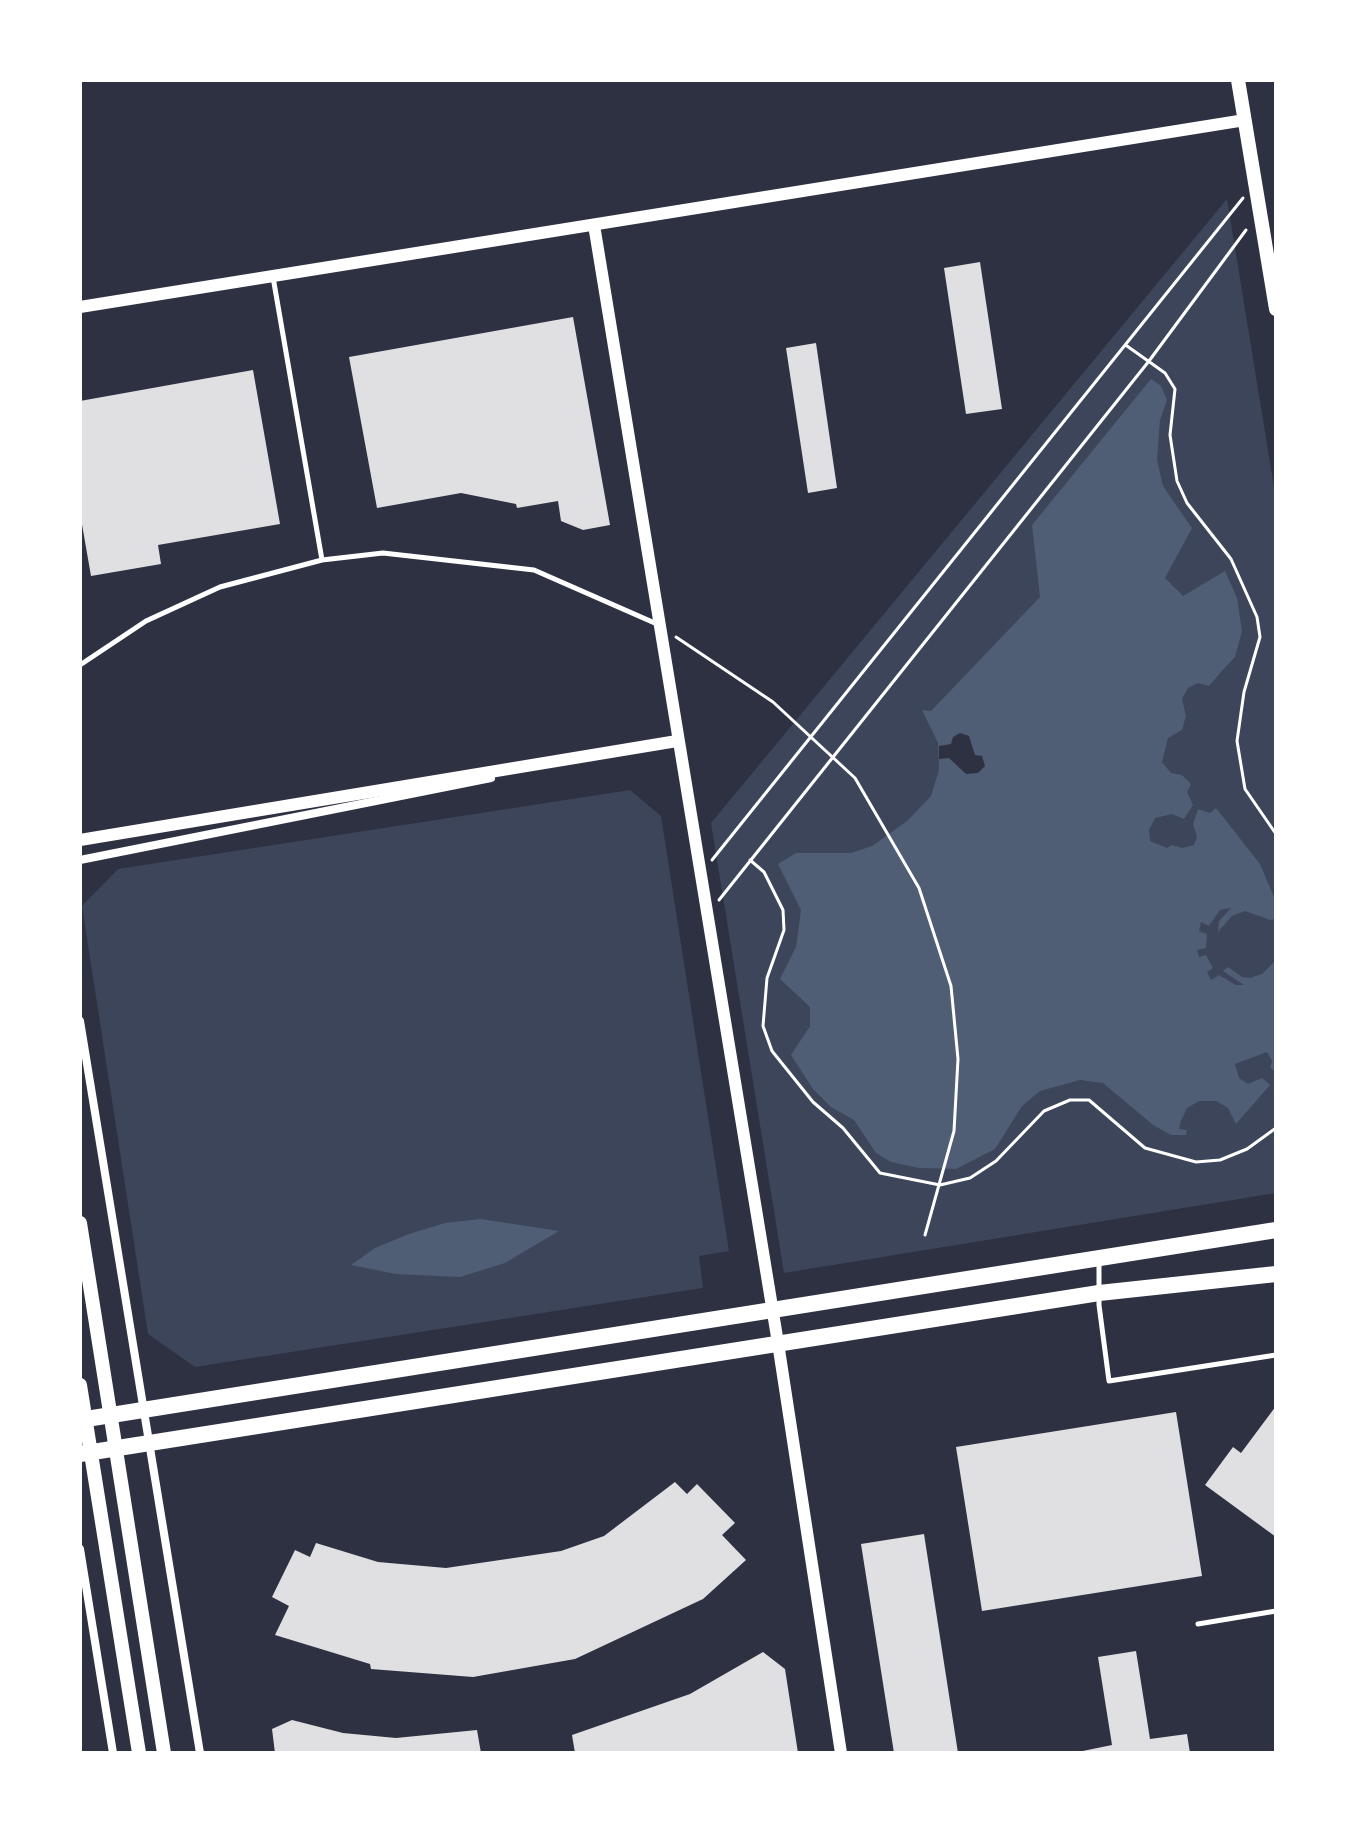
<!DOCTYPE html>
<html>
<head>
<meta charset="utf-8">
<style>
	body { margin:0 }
	#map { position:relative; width:1356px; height:1833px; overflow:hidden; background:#2d3142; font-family:"Nunito Sans",sans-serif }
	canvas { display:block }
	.frame { position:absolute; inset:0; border:82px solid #fff; pointer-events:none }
</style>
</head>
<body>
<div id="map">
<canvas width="1356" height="1833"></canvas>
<div class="frame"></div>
</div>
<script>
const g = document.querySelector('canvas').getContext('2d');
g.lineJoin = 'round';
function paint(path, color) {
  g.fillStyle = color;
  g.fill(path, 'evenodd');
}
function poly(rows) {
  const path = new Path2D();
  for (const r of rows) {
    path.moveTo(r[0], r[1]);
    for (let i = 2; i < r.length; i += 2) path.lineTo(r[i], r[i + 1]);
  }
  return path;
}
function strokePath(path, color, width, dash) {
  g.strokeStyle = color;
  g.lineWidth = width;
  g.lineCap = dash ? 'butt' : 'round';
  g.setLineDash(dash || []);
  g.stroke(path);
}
paint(poly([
	[1227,199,1276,499,1276,1193,784,1273,711,823],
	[630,790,661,816,729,1251,699,1256,703,1288,195,1367,148,1334,82,906,118,869]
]), '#3c4559');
paint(poly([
	[1151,379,1161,386,1167,400,1160,420,1157,460,1163,486,1192,528,1165,578,1183,596,1225,571,1237,598,1242,631,1235,657,1221,672,1209,686,1198,683,1188,688,1182,699,1186,716,1182,730,1168,738,1162,762,1171,773,1182,775,1191,784,1187,792,1193,805,1184,819,1172,814,1155,818,1149,830,1150,841,1167,848,1172,845,1182,848,1194,845,1197,837,1193,824,1198,809,1210,813,1216,808,1260,864,1276,902,1276,919,1270,920,1245,911,1232,916,1218,932,1219,921,1231,908,1220,910,1209,926,1201,922,1199,931,1207,934,1206,948,1197,950,1199,957,1206,955,1213,968,1207,972,1211,980,1219,975,1236,985,1244,985,1223,971,1228,967,1242,977,1250,978,1262,974,1276,960,1276,1072,1270,1068,1272,1061,1267,1052,1235,1064,1239,1078,1248,1084,1262,1078,1270,1085,1236,1124,1228,1108,1216,1101,1199,1101,1187,1108,1181,1121,1179,1129,1187,1130,1186,1135,1171,1135,1153,1125,1103,1083,1080,1080,1040,1091,1022,1106,995,1149,956,1169,919,1168,891,1162,876,1153,854,1120,831,1107,813,1089,791,1055,810,1026,810,1007,780,979,796,947,801,910,778,864,796,853,851,853,872,846,907,821,931,796,939,770,938,743,922,710,931,711,1040,597,1032,525],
	[481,1219,559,1231,505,1263,460,1277,396,1274,351,1265,375,1248,409,1234,445,1223]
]), '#4f5d75');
paint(poly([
	[960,733,969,736,975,755,982,756,985,766,978,773,966,774,949,758,939,759,939,746,951,744,953,737]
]), '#2d3142');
paint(poly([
	[980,262,1002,409,966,414,944,268],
	[573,317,610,525,583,530,561,521,558,501,517,508,516,504,461,493,377,508,349,357],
	[816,343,837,488,808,493,786,348],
	[253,370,280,524,158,545,161,564,91,576,80,513,80,401],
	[1276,1406,1276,1537,1205,1485,1233,1447,1241,1453],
	[1176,1412,1202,1576,982,1611,956,1447],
	[675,1482,687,1494,697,1484,735,1523,722,1535,746,1560,703,1599,575,1659,473,1677,371,1669,370,1664,275,1635,289,1606,272,1597,295,1550,310,1557,316,1543,378,1562,446,1568,561,1551,604,1536],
	[924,1534,958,1753,894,1753,861,1544],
	[1136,1651,1150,1739,1187,1734,1190,1753,1073,1753,1112,1745,1098,1657],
	[763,1652,785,1669,798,1753,575,1753,572,1735,690,1694],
	[292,1720,343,1733,396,1738,477,1730,481,1753,275,1753,272,1729]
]), '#e0e0e3');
strokePath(poly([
	[1127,346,1165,373,1175,389,1170,435,1177,481,1187,503,1231,559,1257,617,1260,637,1244,692,1237,741,1245,789,1276,834],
	[676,637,773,702,855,778,919,888,951,986,958,1059,954,1131,925,1235],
	[712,860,1243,198],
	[750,860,764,872,783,910,784,930,767,978,763,1026,772,1051,813,1102,843,1128,880,1173,940,1185,970,1178,996,1161,1044,1111,1070,1100,1089,1100,1145,1148,1196,1162,1220,1160,1247,1149,1276,1128],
	[719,900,1149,361,1246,230]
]), '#fff', 3);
strokePath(poly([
	[273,277,322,560],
	[80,665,146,621,220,587,322,560,383,553,534,570,657,624],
	[1099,1263,1099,1305,1109,1381,1276,1355],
	[1198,1624,1276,1611]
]), '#fff', 5);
strokePath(poly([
	[80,860,491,778],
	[80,1021,200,1753],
	[80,1549,113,1753]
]), '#fff', 8);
strokePath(poly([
	[594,225,778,1343,841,1753],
	[80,307,1245,120],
	[80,840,677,741]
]), '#fff', 12);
strokePath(poly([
	[1238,80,1276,309],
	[80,1223,164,1753],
	[80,1385,139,1753]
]), '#fff', 14);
strokePath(poly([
	[80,1420,1276,1230],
	[80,1454,1099,1293,1276,1274]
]), '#fff', 16);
</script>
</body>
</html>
